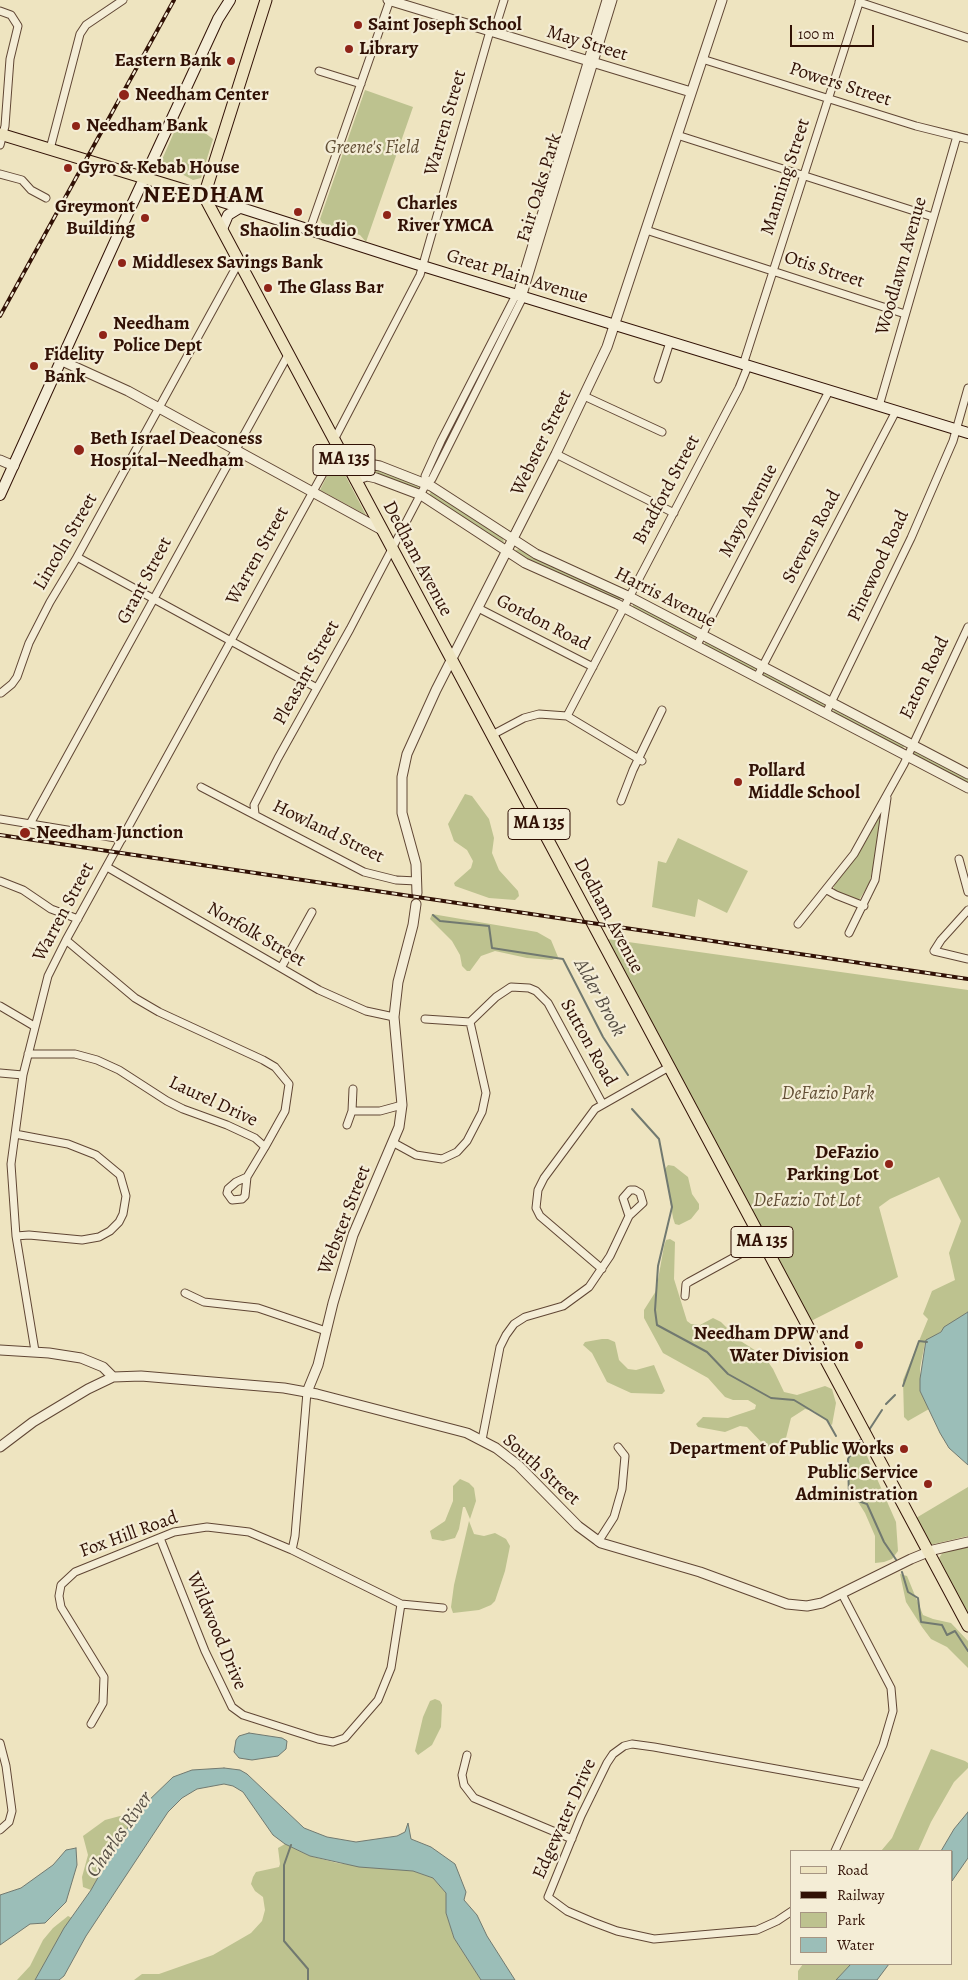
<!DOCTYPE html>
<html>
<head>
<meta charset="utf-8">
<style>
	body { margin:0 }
	#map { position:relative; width:968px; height:1980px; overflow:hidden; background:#eee4c0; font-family:Alegreya,serif }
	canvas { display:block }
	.legend { position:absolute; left:790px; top:1850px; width:162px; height:115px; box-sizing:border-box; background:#f4edd6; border:1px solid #a69582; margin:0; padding:6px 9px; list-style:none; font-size:15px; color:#311105 }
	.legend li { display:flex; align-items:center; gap:10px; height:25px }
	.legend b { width:25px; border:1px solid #a69582 }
	.scale { position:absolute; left:790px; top:25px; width:84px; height:22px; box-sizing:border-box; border:2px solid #311105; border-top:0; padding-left:6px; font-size:15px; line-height:18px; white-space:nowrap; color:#311105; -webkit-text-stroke:4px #f4edd6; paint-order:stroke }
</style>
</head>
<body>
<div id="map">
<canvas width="968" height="1980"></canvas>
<ul class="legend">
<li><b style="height:6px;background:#eee4c0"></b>Road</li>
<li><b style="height:6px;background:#311105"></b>Railway</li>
<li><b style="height:14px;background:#bdc28f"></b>Park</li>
<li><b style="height:14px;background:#9bbeb8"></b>Water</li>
</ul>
<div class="scale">100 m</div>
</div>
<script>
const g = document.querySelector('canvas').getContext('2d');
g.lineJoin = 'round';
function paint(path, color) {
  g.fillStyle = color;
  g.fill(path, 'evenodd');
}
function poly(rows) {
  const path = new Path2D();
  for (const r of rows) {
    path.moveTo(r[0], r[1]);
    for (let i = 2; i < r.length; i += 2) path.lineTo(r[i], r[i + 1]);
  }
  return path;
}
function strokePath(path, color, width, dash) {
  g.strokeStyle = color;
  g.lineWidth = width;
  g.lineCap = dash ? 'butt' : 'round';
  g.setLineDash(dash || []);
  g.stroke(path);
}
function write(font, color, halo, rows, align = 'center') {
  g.font = font + ' Alegreya,serif';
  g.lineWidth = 4.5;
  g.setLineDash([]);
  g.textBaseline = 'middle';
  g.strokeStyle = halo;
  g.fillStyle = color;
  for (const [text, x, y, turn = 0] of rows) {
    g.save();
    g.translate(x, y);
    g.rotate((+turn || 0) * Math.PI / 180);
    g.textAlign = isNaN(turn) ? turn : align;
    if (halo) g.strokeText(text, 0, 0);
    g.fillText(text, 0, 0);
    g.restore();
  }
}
paint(poly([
	[365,90,413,107,366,242,360,235,322,223,320,219],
	[185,127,205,133,213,139,201,178,193,180,180,173,165,171,160,164,176,128],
	[361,466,379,469,419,487,418,489,362,471],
	[335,469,344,473,366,515,320,490,329,472],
	[431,491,502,537,504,542,502,544,429,496],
	[520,549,621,597,621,599,618,601,515,554,516,550],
	[633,603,696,636,695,639,633,608],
	[705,640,756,668,756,669,753,671,705,646],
	[764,672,825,703,825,705,823,707,763,676],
	[833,708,904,744,904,747,901,749,834,714],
	[912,750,968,777,968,785,912,755],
	[465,794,472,796,489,819,494,838,492,853,499,870,518,891,519,896,515,900,489,898,455,886,454,883,471,868,473,861,467,850,454,841,448,824],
	[879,813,882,814,876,855,869,884,859,900,850,899,834,890,834,886,851,863],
	[678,838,748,871,727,913,698,899,695,917,652,907,658,861,666,863],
	[432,914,537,932,551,940,558,957,552,960,527,958,495,951,481,956,470,971,467,971,462,966,460,955,452,941,430,919],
	[607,939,968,990,968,1312,925,1343,920,1368,920,1391,929,1409,908,1421,904,1417,903,1380,928,1319,923,1314,932,1291,955,1280,949,1253,961,1221,939,1177,890,1199,879,1207,898,1277,811,1321],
	[668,1165,674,1166,688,1177,692,1194,699,1204,699,1209,691,1219,679,1225,675,1224,673,1218,665,1169],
	[670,1239,675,1242,674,1279,687,1321,691,1324,700,1325,713,1318,721,1322,739,1340,764,1356,773,1369,784,1392,797,1395,825,1386,832,1389,836,1403,832,1425,814,1411,805,1409,791,1418,785,1442,778,1448,772,1449,764,1445,747,1427,740,1426,725,1432,698,1427,696,1424,703,1417,728,1418,755,1409,756,1405,748,1400,733,1400,725,1397,708,1378,663,1353,644,1318,644,1310,656,1291,664,1246,666,1240],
	[602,1339,608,1339,615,1342,619,1360,628,1369,636,1370,654,1365,665,1391,662,1394,631,1393,607,1382,592,1353,583,1345,585,1342],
	[855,1441,860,1443,867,1456,896,1522,898,1551,892,1559,884,1562,875,1563,875,1536,865,1513,848,1486,848,1445],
	[460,1479,469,1483,474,1488,476,1501,470,1519,465,1507,463,1507,459,1529,455,1538,443,1541,432,1539,430,1531,445,1521,453,1501,453,1486],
	[968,1487,968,1536,930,1545,916,1518],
	[469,1521,474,1534,484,1536,495,1533,506,1539,510,1546,505,1571,495,1601,491,1605,479,1610,453,1613,451,1607,454,1585],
	[968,1547,968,1615,939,1558,943,1552],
	[900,1574,907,1576,923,1615,933,1619,951,1623,968,1641,968,1668,947,1647,931,1639,922,1627,906,1602],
	[435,1699,440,1701,442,1705,441,1727,432,1745,418,1755,415,1751,423,1717,430,1701],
	[931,1749,965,1761,968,1763,968,1768,954,1782,931,1822,918,1851,881,1851,892,1838],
	[138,1814,119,1840,91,1890,83,1887,82,1877,88,1855,83,1836,105,1820,120,1816],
	[285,1844,310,1856,337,1863,376,1868,399,1868,413,1871,433,1878,446,1893,446,1913,454,1938,481,1980,134,1980,142,1974,159,1974,213,1955,251,1933,262,1921,265,1910,263,1897,255,1891,251,1884,253,1877,256,1872,279,1867,280,1864,278,1848],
	[68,1916,72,1918,35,1980,17,1980,30,1966,43,1940,53,1928],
	[803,1964,851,1964,836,1980,798,1980,798,1971]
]), '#bdc28f');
const water = poly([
	[968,1312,968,1465,949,1448,940,1433,920,1391,920,1379,926,1340,941,1332,944,1327,968,1312],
	[249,1733,282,1738,287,1741,286,1749,278,1756,252,1760,239,1758,234,1752,236,1740,239,1736,249,1733],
	[224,1768,240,1770,247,1774,304,1828,327,1837,356,1842,397,1836,405,1832,408,1823,411,1839,431,1847,455,1864,466,1892,464,1900,477,1915,487,1936,515,1980,481,1980,454,1938,446,1913,446,1893,433,1878,413,1871,359,1867,310,1856,285,1844,273,1835,243,1792,233,1786,224,1784,197,1789,182,1798,168,1812,86,1936,64,1976,59,1980,35,1980,64,1928,91,1890,119,1840,145,1804,173,1777,192,1770,224,1768],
	[968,1812,968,1858,952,1881,952,1851,941,1851,954,1829,968,1812],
	[76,1848,77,1865,66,1902,45,1923,30,1924,0,1945,0,1895,21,1888,53,1865,66,1850,76,1848],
	[851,1964,889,1964,877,1980,836,1980,851,1964]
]);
paint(water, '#9bbeb8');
strokePath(water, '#717970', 1);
strokePath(poly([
	[433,915,440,921,489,926,492,948,563,959,603,1037,628,1075],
	[632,1109,659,1139,672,1207,658,1266,655,1310,657,1325,707,1352,728,1374,771,1398,794,1400,827,1420,836,1436],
	[903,1386,919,1341,927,1342],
	[886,1404,895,1395],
	[869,1430,882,1410],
	[842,1441,853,1451,848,1459,849,1498,867,1504,884,1542,897,1561],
	[853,1451,860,1440],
	[902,1572,908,1592,918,1598,921,1622,942,1625,947,1635,955,1631,968,1651],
	[291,1845,284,1865,284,1941,308,1969,308,1980]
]), '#717970', 2);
const minor = poly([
	[859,2,968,38],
	[0,11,11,15,18,26,10,59,5,126,0,145],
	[494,32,504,0],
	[702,59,916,126,968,139],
	[319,71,361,84],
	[677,135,933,217],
	[50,149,80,34,86,25,123,0],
	[0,174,22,180,31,190,46,198],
	[310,229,390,0],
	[646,230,905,314],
	[743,365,860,0],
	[658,379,670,342],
	[584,396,662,432],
	[879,406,957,136],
	[334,440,420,275,490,31],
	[556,454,674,513],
	[426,484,425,476,441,441,518,291,606,0],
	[77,557,317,688],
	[478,608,593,667],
	[697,645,829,391],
	[757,677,896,411],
	[1,693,12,684,17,677,29,643,50,602,77,557,239,262],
	[826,713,911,538,953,441,968,388],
	[567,716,739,388,748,366],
	[492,735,524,718,539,714,567,716,642,761],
	[201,787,364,872,396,880,417,881],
	[621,801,633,770,662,710],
	[255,814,254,805,278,758,350,629,426,484,432,479,521,301,613,0],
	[0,819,122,839],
	[31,822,288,355],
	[959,859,968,892],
	[107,867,319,990,366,1011,394,1017],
	[0,881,23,890,51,909,78,919],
	[827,890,836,895,864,906],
	[968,910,941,940,934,951,968,959],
	[798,924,854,854,904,764,968,627],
	[849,933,875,880,887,798],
	[281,968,312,912],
	[0,1006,34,1026],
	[425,1019,470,1022],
	[28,1054,75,1054,97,1060,119,1070,167,1101,183,1109,227,1125,255,1138,265,1147,285,1111,289,1084,275,1067,263,1060,159,1012,135,998,66,940],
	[0,1073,23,1075],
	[352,1111,380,1111,402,1105],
	[347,1125,352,1111,353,1089],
	[15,1134,68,1144,96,1155,120,1175,126,1196,123,1214,119,1222,110,1231,99,1237,82,1240,29,1235,16,1236],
	[394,1143,416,1155,442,1159,457,1152,467,1141,482,1112,486,1093,470,1022,496,997,511,987,529,988,536,991,548,1003,602,1103],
	[247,1177,245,1196,242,1199,232,1200,227,1193,228,1189,236,1182,247,1177,265,1147],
	[602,1269,540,1216,536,1208,538,1190,544,1178,595,1109,669,1067],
	[185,1293,204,1302,258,1308,326,1331],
	[685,1296,686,1284,689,1282,762,1242],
	[35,1351,16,1236,11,1164,23,1075,48,976,66,940,326,468,341,453],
	[482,1440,500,1347,506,1335,514,1324,525,1317,563,1306,589,1287,610,1256,629,1216,643,1203,640,1193,635,1190,630,1190,623,1198,629,1216],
	[160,1538,205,1651,232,1707,243,1715,318,1739,333,1742,345,1738,378,1700,391,1668,401,1604],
	[598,1542,614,1517,622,1489,625,1456,618,1447],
	[292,1550,295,1536,307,1392],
	[91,1724,103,1703,104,1677,61,1607,59,1596,61,1585,75,1572,174,1532,207,1527,249,1532,292,1550,401,1604,443,1608],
	[0,1743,6,1766,12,1811,9,1822,0,1830],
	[467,1755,462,1775,464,1785,474,1798,572,1839],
	[835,1851,883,1745,893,1711,891,1688,842,1594],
	[792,1911,777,1921,757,1930,654,1939,617,1931,593,1922,567,1911,548,1897,581,1816,607,1763,613,1754,624,1746,632,1744,654,1747,865,1785]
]);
const tertiary = poly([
	[388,0,691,92],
	[62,361,128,391,382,530],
	[0,460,14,466],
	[346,463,363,463,380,466,431,486,536,554,630,597,968,774],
	[355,480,367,476,376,478,421,495,525,563,617,604,968,788],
	[417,893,416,864,402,813,402,777,407,754,436,690,556,454,607,347,722,0],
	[0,1350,49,1353,81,1358,103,1367,113,1377],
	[307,1392,318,1365,333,1303,353,1235,399,1127,402,1105,394,1017,398,982,413,925,416,904],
	[0,1447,33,1422,88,1389,113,1377,141,1376,284,1388,317,1394,467,1433,496,1448,518,1465,578,1526,601,1543,700,1572,787,1604,807,1606,822,1603,911,1559,933,1550,968,1542]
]);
const secondary = poly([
	[204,196,416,264,968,433],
	[222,229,228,215,241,207],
	[0,495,123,224,218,19,230,0]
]);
const primary = poly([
	[0,134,204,196],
	[204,196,968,1626],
	[204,196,266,0]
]);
strokePath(minor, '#604634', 9);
strokePath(tertiary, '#604634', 11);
strokePath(secondary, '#311105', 12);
strokePath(primary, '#311105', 13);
strokePath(minor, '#f4edd6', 7);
strokePath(tertiary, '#f4edd6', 9);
strokePath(secondary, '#f4edd6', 10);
strokePath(primary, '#eee4c0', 11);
const rail = poly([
	[0,316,174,0],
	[0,835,968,979]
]);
strokePath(rail, '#311105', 4);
strokePath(rail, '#f4edd6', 2, [5.5]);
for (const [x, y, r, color] of [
	[358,25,5,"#8f2418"],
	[349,49,5,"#8f2418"],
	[231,61,5,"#8f2418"],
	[124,95,6,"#8f2418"],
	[76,126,5,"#8f2418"],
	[68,168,5,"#8f2418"],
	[298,212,5,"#8f2418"],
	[387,215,5,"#8f2418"],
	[145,218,5,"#8f2418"],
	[122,263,5,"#8f2418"],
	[268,288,5,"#8f2418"],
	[103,335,5,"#8f2418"],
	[34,366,5,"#8f2418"],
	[79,450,6,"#8f2418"],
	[738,782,5,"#8f2418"],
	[25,833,6,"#8f2418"],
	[889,1164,5,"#8f2418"],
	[859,1345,5,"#8f2418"],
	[904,1449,5,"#8f2418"],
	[928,1484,5,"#8f2418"]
]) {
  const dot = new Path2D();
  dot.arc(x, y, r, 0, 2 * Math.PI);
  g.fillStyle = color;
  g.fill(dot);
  strokePath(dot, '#f4edd6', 2);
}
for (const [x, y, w] of [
	[344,460,62],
	[539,824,62],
	[762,1242,62]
]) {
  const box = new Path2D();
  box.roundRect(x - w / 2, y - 15.5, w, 31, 4);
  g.fillStyle = '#f4edd6';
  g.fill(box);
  strokePath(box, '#311105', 1);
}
write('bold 18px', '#311105', null, [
	["MA 135",344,460],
	["MA 135",539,824],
	["MA 135",762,1242]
]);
write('bold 19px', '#311105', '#f4edd6', [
	["Saint Joseph School",368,25],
	["Library",359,49],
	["Eastern Bank",221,61,"right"],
	["Needham Center",135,95],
	["Needham Bank",86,126],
	["Gyro & Kebab House",78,168],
	["Charles",397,204],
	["River YMCA",397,226],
	["Greymont",135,207,"right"],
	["Building",135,229,"right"],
	["Shaolin Studio",298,231,"center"],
	["Middlesex Savings Bank",132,263],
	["The Glass Bar",278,288],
	["Needham",113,324],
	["Police Dept",113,346],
	["Fidelity",44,355],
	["Bank",44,377],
	["Beth Israel Deaconess",90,439],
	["Hospital–Needham",90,461],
	["Pollard",748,771],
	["Middle School",748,793],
	["Needham Junction",36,833],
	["DeFazio",879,1153,"right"],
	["Parking Lot",879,1175,"right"],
	["Needham DPW and",849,1334,"right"],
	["Water Division",849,1356,"right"],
	["Department of Public Works",894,1449,"right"],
	["Public Service",918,1473,"right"],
	["Administration",918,1495,"right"]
], 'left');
write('19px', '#311105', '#f4edd6', [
	["May Street",587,44,17],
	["Powers Street",840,85,18],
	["Warren Street",446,123,-74],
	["Manning Street",786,177,-72],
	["Fair Oaks Park",540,188,-73],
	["Woodlawn Avenue",902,266,-74],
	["Otis Street",824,270,18],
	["Great Plain Avenue",517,277,17],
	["Webster Street",542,443,-64],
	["Bradford Street",667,490,-62],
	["Mayo Avenue",749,511,-62],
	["Stevens Road",812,537,-62],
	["Lincoln Street",66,542,-60],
	["Warren Street",258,556,-61],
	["Dedham Avenue",417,559,62],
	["Pinewood Road",879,566,-65],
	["Grant Street",145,581,-62],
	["Harris Avenue",665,598,27],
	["Gordon Road",543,623,27],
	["Pleasant Street",307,673,-61],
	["Eaton Road",925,678,-64],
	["Howland Street",328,832,26],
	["Warren Street",64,912,-62],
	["Dedham Avenue",608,916,62],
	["Norfolk Street",256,935,30],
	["Sutton Road",588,1043,61],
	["Laurel Drive",213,1102,25],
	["Webster Street",345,1220,-69],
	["South Street",541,1470,42],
	["Fox Hill Road",129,1535,-20],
	["Wildwood Drive",216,1631,67],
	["Edgewater Drive",565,1819,-66]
]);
write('italic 19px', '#624f35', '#f4edd6', [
	["Greene's Field",372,148],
	["DeFazio Park",828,1094],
	["DeFazio Tot Lot",807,1201]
]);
write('italic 20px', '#564e44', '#f4edd6', [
	["Alder Brook",599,998,61],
	["Charles River",120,1835,-55]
]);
g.letterSpacing = '1px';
write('bold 24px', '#311105', '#f4edd6', [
	["NEEDHAM",204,196]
]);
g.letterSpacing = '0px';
</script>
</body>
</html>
